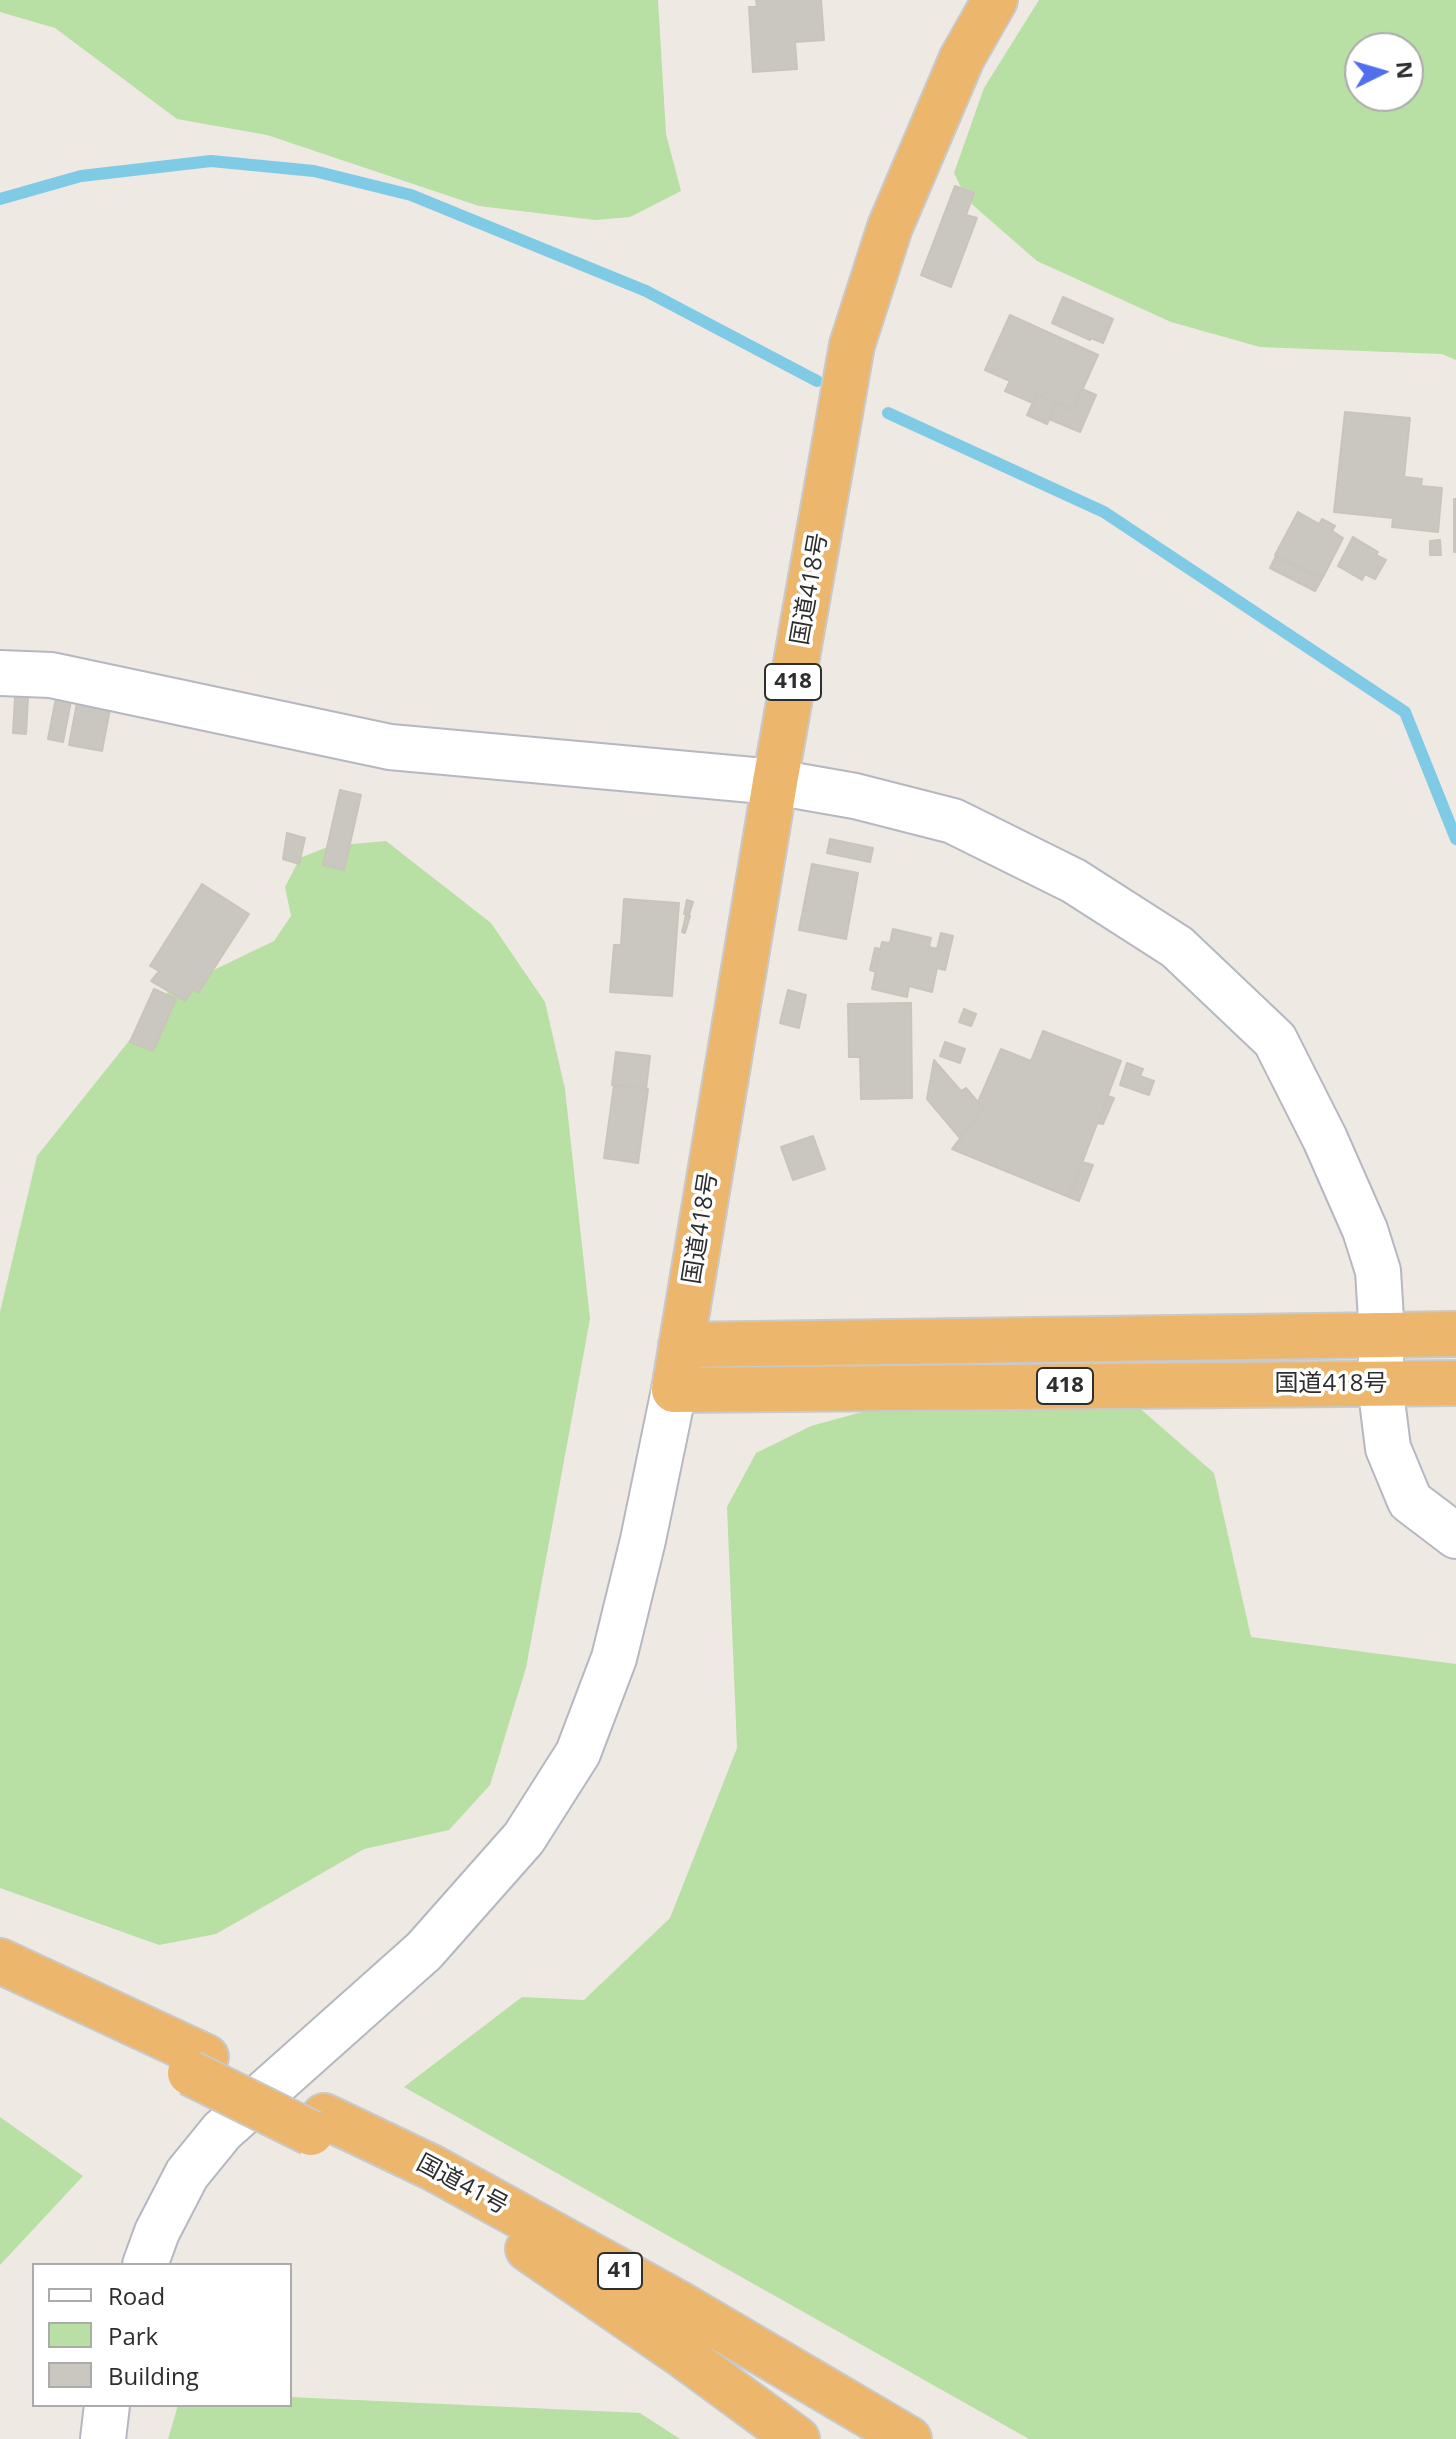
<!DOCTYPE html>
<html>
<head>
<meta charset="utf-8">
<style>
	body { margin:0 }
	#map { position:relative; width:1456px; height:2439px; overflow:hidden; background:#eee9e2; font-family:"Open Sans",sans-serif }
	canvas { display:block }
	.legend { position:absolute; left:32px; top:2263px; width:260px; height:144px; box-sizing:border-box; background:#fff; border:2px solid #ababab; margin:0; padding:10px 14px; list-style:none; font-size:24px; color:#2e2e2e }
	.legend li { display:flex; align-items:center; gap:16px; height:40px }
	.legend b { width:40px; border:2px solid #ababab }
	.north { position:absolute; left:1344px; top:32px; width:80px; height:80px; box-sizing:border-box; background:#fff; border:2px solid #ababab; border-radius:50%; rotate:85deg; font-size:22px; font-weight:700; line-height:32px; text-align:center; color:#2e2e2e }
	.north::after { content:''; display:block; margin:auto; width:28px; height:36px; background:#516eec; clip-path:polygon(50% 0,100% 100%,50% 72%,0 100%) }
</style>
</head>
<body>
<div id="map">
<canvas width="1456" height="2439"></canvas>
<ul class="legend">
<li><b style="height:10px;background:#fff"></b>Road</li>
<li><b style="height:22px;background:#b8dfa4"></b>Park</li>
<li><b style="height:22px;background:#cac7c0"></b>Building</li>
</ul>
<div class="north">N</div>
</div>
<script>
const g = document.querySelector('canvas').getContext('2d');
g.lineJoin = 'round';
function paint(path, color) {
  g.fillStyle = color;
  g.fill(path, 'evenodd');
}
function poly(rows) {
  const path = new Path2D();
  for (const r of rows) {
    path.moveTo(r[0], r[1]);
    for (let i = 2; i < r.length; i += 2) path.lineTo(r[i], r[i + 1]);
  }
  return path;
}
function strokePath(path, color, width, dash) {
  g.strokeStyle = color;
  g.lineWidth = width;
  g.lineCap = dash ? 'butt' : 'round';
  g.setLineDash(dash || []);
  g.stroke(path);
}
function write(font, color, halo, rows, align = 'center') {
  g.font = font + ' "Open Sans","Noto Sans JP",sans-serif';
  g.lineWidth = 7;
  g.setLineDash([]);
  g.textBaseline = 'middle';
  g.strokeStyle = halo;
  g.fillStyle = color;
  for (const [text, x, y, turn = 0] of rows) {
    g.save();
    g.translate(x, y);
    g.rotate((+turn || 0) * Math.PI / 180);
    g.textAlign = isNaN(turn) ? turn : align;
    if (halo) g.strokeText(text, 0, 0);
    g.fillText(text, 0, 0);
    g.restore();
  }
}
paint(poly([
	[0,0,658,0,666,134,681,191,630,217,595,220,479,206,267,135,177,119,55,28,0,12],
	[1039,0,1456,0,1456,360,1442,354,1260,347,1171,322,1037,261,967,200,954,173,984,88],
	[1360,48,1408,48,1408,96,1360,96],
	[386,841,491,923,545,1002,565,1089,590,1319,526,1668,490,1785,449,1830,364,1849,216,1934,159,1945,0,1888,0,1312,37,1156,168,992,274,941,291,916,285,887,300,858,330,846],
	[1113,1385,1214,1473,1251,1637,1456,1664,1456,2439,1029,2439,404,2087,522,1997,584,2000,670,1918,737,1748,727,1507,756,1453,811,1426,932,1393],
	[0,2117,83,2176,0,2265],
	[290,2397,640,2413,680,2439,168,2439,178,2405,290,2405]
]), '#b8dfa4');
strokePath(poly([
	[0,199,81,176,211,161,314,171,411,195,646,291,817,381],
	[888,413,1104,512,1405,712,1456,839]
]), '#7fcbe6', 12);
const building = poly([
	[756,0,821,0,824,40,795,42,797,69,753,72,749,7,757,7,756,0],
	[955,186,974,193,966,215,977,218,951,287,921,275,955,186],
	[1063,297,1113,319,1103,343,1091,338,1090,340,1052,323,1063,297],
	[1010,315,1098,355,1073,410,1037,394,1033,403,1005,391,1010,381,985,370,1010,315],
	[1082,389,1096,395,1080,432,1049,419,1057,403,1073,410,1082,389],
	[1037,394,1057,403,1047,424,1027,415,1037,394],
	[1345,412,1410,418,1404,477,1422,479,1421,486,1442,488,1438,532,1392,527,1393,518,1334,512,1345,412],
	[1454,499,1456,499,1456,552,1454,552,1454,499],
	[1298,512,1319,524,1322,519,1335,526,1332,531,1343,538,1323,577,1314,572,1313,575,1275,555,1298,512],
	[1353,537,1378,552,1376,555,1386,560,1375,579,1365,574,1362,580,1338,566,1353,537],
	[1440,540,1441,555,1430,555,1430,541,1440,540],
	[1276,556,1313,575,1314,572,1323,577,1315,591,1270,568,1276,556],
	[15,697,28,698,26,734,13,733,15,697],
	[56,698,71,701,63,742,48,739,56,698],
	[77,703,110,709,102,751,69,745,77,703],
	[340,790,361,795,344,870,323,865,340,790],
	[287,833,305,838,299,864,283,859,287,833],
	[830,839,873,848,870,862,827,853,830,839],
	[812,864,858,873,846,939,799,930,812,864],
	[202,884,249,914,198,993,193,989,185,1001,151,981,159,971,150,966,202,884],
	[624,899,679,903,672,996,610,992,614,945,621,945,624,899],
	[687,900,693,902,689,915,684,914,687,900],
	[686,915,690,916,685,933,682,932,686,915],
	[893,929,931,938,929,947,937,949,941,933,953,936,945,970,937,968,932,992,909,986,907,997,872,989,882,942,890,943,893,929],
	[875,948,881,949,876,972,870,970,875,948],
	[154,989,176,999,153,1051,130,1042,154,989],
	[788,990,806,995,799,1028,780,1023,788,990],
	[911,1003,912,1098,861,1099,860,1057,849,1057,848,1004,911,1003],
	[964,1009,976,1014,971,1026,959,1022,964,1009],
	[1043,1031,1121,1061,1069,1197,952,1149,983,1108,978,1102,1001,1049,1031,1061,1043,1031],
	[945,1042,965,1049,960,1063,940,1056,945,1042],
	[616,1052,650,1056,646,1089,612,1085,616,1052],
	[934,1060,961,1091,966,1088,983,1108,960,1138,927,1099,934,1060],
	[1127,1063,1143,1069,1140,1076,1154,1081,1149,1095,1120,1085,1127,1063],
	[614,1085,648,1089,638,1163,604,1158,614,1085],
	[1108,1096,1114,1098,1103,1124,1097,1123,1108,1096],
	[813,1136,825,1169,793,1180,781,1147,813,1136],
	[1082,1162,1093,1165,1079,1201,1069,1197,1082,1162]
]);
paint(building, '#cac7c0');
strokePath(building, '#cac4bb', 2);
const minor = poly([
	[0,673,51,675,390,747,775,782,855,796,953,821,1074,881,1177,947,1275,1040,1325,1139,1365,1230,1378,1271,1382,1335,1380,1384,1388,1448,1410,1501,1456,1536]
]);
const tertiary = poly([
	[145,2265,157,2232,187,2174,222,2131,424,1951,524,1838,578,1753,614,1658,643,1540,674,1390],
	[103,2439,107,2405]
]);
const trunk = poly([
	[995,0,962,58,890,227,852,345,775,782,674,1390,1456,1383],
	[681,1345,1456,1334],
	[0,1961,206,2057],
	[324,2116,433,2168,676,2302,909,2439],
	[528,2249,681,2354,797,2439]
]);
strokePath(minor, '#b5b8c0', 48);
strokePath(tertiary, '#b5b8c0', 48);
strokePath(trunk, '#c9c9c9', 48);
strokePath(minor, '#fff', 44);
strokePath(tertiary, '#fff', 44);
strokePath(trunk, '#ecb76c', 44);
const trunkBridge = poly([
	[190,2073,311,2133]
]);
strokePath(trunkBridge, '#c9c9c9', 48, []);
strokePath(trunkBridge, '#ecb76c', 44);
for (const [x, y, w] of [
	[793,682,56],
	[1065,1386,56],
	[620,2271,44]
]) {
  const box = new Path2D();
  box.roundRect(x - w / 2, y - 18, w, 36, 6);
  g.fillStyle = '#fff';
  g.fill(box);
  strokePath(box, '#2e2e2e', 2);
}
write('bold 22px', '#2e2e2e', null, [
	["418",793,682],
	["418",1065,1386],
	["41",620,2271]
]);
write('24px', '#2e2e2e', '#fff', [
	["国道418号",810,589,-80],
	["国道418号",701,1228,-81],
	["国道418号",1331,1384],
	["国道41号",462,2185,28]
]);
</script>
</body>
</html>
